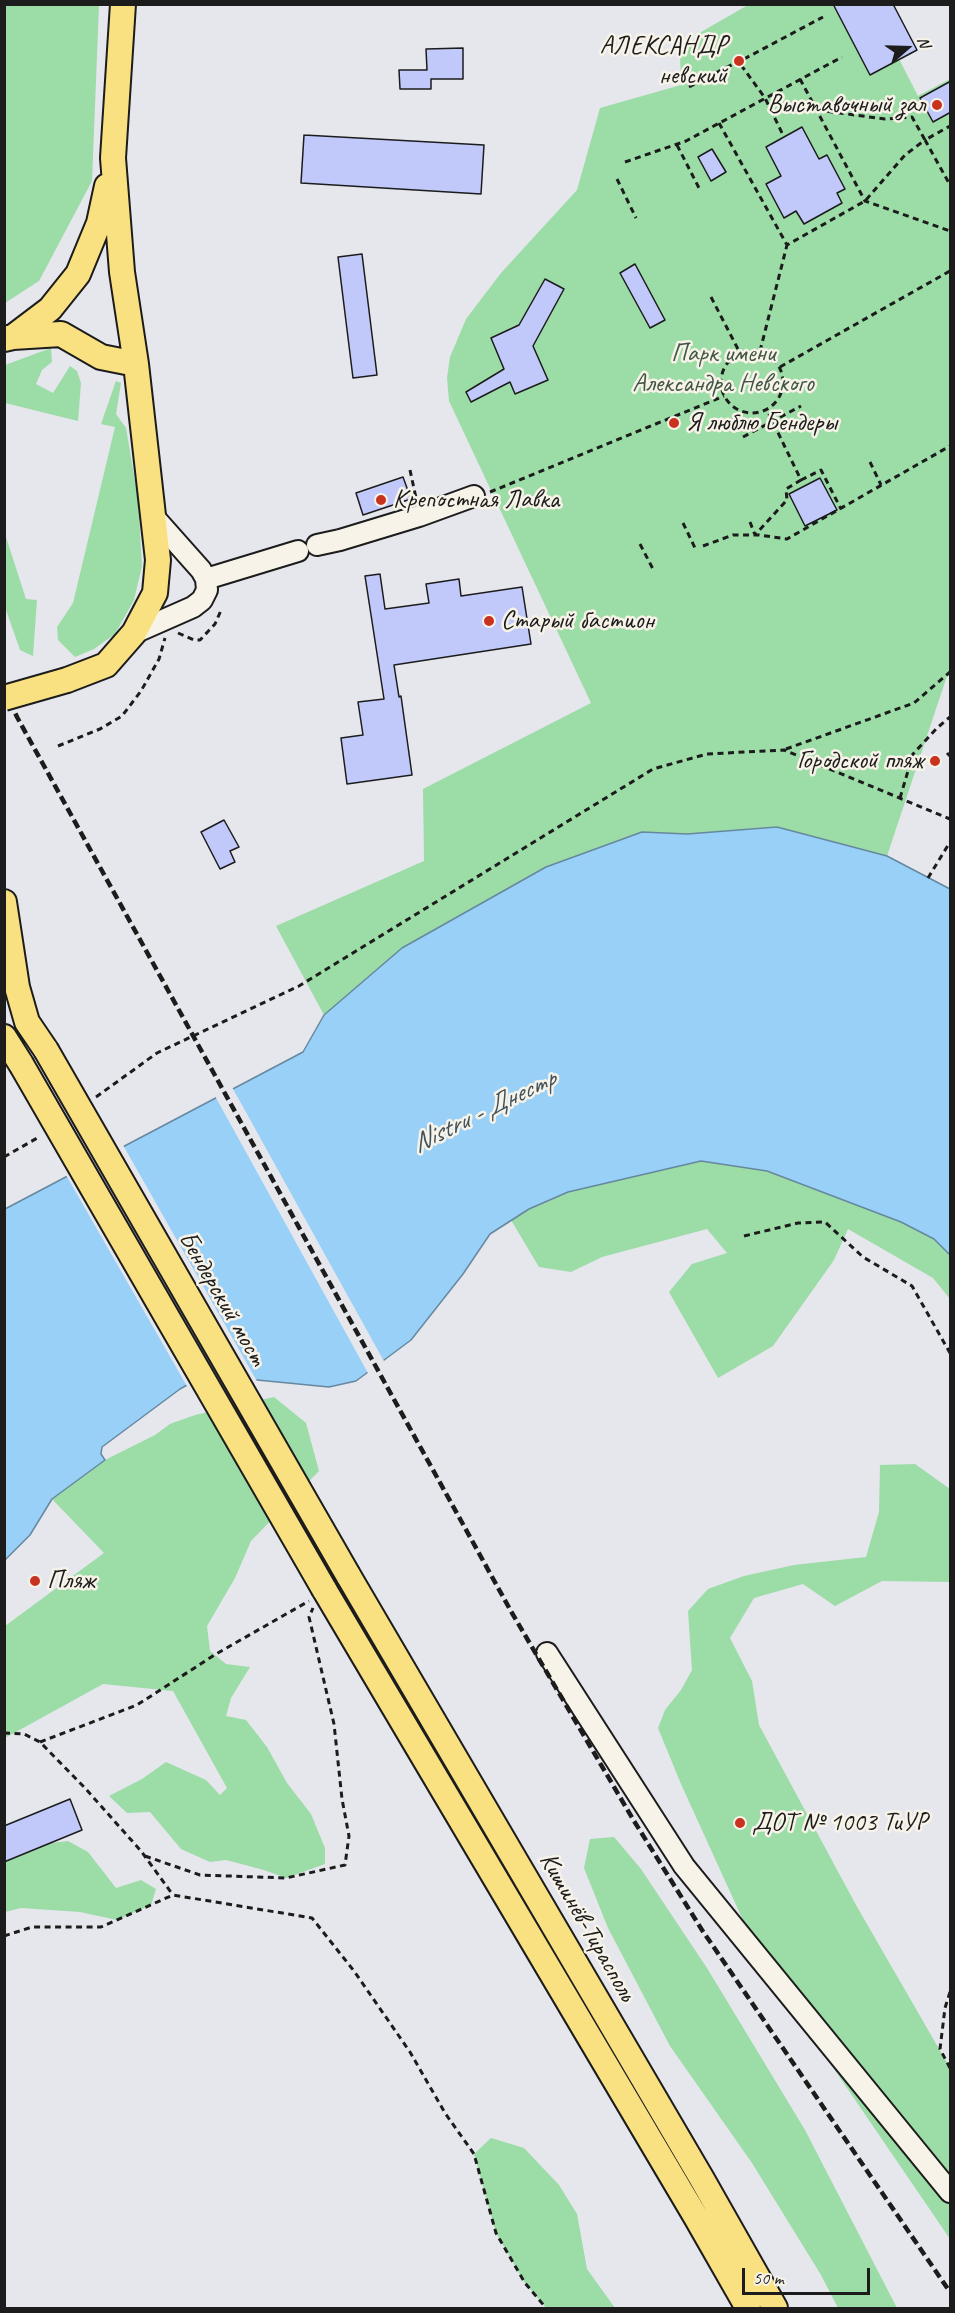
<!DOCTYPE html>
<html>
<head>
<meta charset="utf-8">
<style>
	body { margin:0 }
	#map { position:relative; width:955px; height:2313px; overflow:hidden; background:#e6e6ed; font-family:Caveat,sans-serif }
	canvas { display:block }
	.frame { position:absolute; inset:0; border:6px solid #1c1c1c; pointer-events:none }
	.north { position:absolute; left:877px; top:18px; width:60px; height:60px; -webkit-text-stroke:4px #f7f3e8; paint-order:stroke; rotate:70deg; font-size:16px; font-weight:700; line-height:24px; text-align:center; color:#1c1c1c }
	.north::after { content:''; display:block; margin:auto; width:21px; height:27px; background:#1c1c1c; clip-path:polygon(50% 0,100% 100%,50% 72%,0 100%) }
	.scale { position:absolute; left:742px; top:2268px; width:128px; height:27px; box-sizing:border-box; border:3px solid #1c1c1c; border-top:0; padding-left:8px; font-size:18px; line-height:21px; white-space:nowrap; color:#1c1c1c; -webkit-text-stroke:4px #f7f3e8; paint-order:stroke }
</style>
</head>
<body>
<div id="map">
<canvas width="955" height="2313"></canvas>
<div class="frame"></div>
<div class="north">N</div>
<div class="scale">50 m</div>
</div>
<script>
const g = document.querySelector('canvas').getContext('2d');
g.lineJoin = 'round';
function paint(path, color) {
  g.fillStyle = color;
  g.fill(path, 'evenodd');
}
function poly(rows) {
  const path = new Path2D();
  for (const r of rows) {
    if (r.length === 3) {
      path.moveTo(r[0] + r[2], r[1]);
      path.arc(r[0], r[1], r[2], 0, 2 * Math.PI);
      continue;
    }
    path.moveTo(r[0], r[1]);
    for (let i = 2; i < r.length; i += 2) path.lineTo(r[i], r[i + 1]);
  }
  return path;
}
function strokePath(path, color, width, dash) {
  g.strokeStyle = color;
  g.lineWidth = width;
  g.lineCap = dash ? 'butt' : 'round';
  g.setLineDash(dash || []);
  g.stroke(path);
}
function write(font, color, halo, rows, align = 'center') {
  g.font = font + ' Caveat,sans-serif';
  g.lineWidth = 5;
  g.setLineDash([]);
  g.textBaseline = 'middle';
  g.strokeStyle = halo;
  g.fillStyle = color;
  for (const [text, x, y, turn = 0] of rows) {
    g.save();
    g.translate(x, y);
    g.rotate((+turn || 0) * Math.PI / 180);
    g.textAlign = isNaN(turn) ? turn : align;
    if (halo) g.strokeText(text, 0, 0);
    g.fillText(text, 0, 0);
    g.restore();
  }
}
paint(poly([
	[5,4,99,5,92,181,39,281,5,303],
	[748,5,833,5,870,75,899,59,918,96,950,79,950,667,887,856,777,827,687,834,642,832,403,948,324,1015,276,926,424,861,423,789,591,703,449,401,447,378,450,357,466,319,501,273,577,190,600,108,681,85,680,54,701,32],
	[51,348,52,362,42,370,36,384,53,393,70,366,77,371,81,383,78,421,5,403,5,405,5,365],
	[116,381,121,383,116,414,126,428,138,498,142,566,134,600,115,634,94,649,75,657,58,640,57,627,73,603,115,427,101,424],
	[5,534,26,599,37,600,33,656,20,650,5,607],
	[701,1161,767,1171,901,1222,934,1239,950,1255,950,1299,933,1278,848,1229,834,1260,773,1346,718,1378,669,1292,692,1264,727,1253,707,1229,602,1257,571,1272,539,1267,511,1220,529,1209,568,1192],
	[274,1397,306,1423,319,1471,251,1541,235,1578,207,1626,210,1651,226,1664,250,1667,231,1698,226,1716,246,1720,267,1747,287,1783,311,1814,325,1848,325,1864,286,1878,264,1870,226,1860,210,1862,181,1849,150,1812,127,1813,109,1796,142,1779,166,1762,206,1780,220,1795,227,1788,173,1691,103,1684,5,1738,5,1626,104,1553,52,1499,105,1460,155,1435,170,1424,195,1415],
	[915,1464,950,1489,950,1582,882,1581,835,1606,803,1584,754,1598,730,1638,752,1681,759,1725,856,1905,950,2068,950,2239,817,2044,742,1918,681,1784,658,1728,665,1710,681,1690,692,1670,688,1611,708,1589,744,1576,794,1565,866,1557,879,1512,880,1465],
	[614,1837,641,1869,707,1968,805,2130,897,2308,838,2308,821,2275,752,2163,670,2046,608,1928,584,1868,590,1839],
	[68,1841,88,1852,116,1888,141,1880,156,1889,151,1905,117,1920,80,1912,21,1908,5,1912,5,1862,51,1843],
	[491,2138,524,2148,559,2185,577,2214,587,2269,615,2308,546,2308,525,2283,496,2233,474,2154]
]), '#9cdca6');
const water = poly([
	[777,827,887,856,950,889,950,1255,934,1239,901,1222,767,1171,701,1161,568,1192,529,1209,490,1234,463,1274,411,1340,356,1381,329,1387,257,1380,196,1380,180,1389,102,1447,101,1454,105,1460,52,1499,30,1535,5,1560,5,1209,303,1052,324,1015,402,948,546,867,642,832,687,834,777,827]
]);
paint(water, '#98d0f7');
strokePath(water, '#66889f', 1.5);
paint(poly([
	[232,1087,385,1363,369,1375,215,1096],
	[123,1145,258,1383,197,1383,188,1388,66,1175]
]), '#e6e6ed');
const building = poly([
	[833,4,893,4,917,50,870,75,833,4],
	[463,48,463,79,431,79,431,89,400,89,399,70,427,70,426,49,463,48],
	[951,81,951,112,933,122,920,98,951,81],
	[802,127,819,159,827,155,845,189,837,193,842,203,804,224,796,211,784,218,766,184,781,176,766,147,802,127],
	[304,135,484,145,481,194,301,183,304,135],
	[712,149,726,172,711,181,698,157,712,149],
	[362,254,377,375,353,378,338,257,362,254],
	[635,264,665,320,650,328,620,273,635,264],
	[545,279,564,289,533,346,548,380,515,394,510,382,471,402,466,392,504,369,491,338,519,325,545,279],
	[403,477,411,499,363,515,356,493,403,477],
	[820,478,837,510,805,526,789,494,820,478],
	[380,574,385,609,429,603,426,584,459,579,461,596,522,587,531,644,394,665,399,697,401,696,412,775,347,784,341,738,363,735,358,702,384,699,365,576,380,574],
	[224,820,239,847,230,851,235,862,220,869,201,832,224,820],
	[70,1799,82,1830,4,1862,4,1826,70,1799]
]);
paint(building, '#c0c9fa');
strokePath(building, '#1c1c1c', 1.5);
const minor = poly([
	[317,545,340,540,419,516,474,496],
	[206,579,298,551],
	[134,633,193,607,202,600,207,590,206,579,201,570,153,516],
	[547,1653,684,1866,950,2192]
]);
const major = poly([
	[13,337,61,334,101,357,136,364],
	[4,339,13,337,50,309,78,274,99,223,107,186],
	[67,680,106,665,134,633,155,593,158,560,136,364,122,272,113,158,123,4],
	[4,902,17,987,27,1022,46,1050],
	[4,1037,21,1064],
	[348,1575,702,2179,775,2308],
	[324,1589,696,2217,748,2308]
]);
strokePath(minor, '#1c1c1c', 24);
strokePath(major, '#1c1c1c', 28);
strokePath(poly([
	[744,59,823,17],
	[741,65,765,98,784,137],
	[800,79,865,201,950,231],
	[689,87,735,63],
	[817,110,885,119,912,117,925,140,950,126],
	[719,123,787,245,865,201,905,155,925,140,950,185],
	[677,145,699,188],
	[625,162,686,141,842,57],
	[617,179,636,218],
	[711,297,740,353],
	[752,382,31],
	[760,351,787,245],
	[780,367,950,271],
	[743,437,801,406],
	[870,462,881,485],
	[410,470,416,498],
	[801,480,821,470,841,509],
	[490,492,724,396],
	[750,522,755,535,787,500,786,489,801,480,767,410],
	[683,523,696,550],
	[640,544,654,571],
	[703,546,733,535,759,535,787,539,950,446],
	[178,633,194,640,200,640,215,624,222,608],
	[58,746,100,729,122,716,141,691,159,659,165,638],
	[786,749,914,703,950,672],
	[947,753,950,756],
	[900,798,913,754,937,728,950,717],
	[928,878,950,842],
	[96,1097,157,1053,299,986,653,769,707,754,784,750,950,819],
	[4,1157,39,1137],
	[744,1236,798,1223,825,1222,863,1257,912,1286,950,1353],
	[4,1733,24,1734,40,1742,85,1788,141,1851,173,1895],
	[40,1742,137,1705,216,1654,309,1601],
	[145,1856,200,1875,286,1878,345,1865,349,1836,342,1799,334,1724,309,1617,313,1608],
	[4,1936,32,1927,101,1927,173,1895,312,1918,354,1971,410,2052,445,2113,474,2154,496,2233,525,2283,546,2308],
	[950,1992,945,2008,940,2049,950,2068]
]), '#1c1c1c', 3, [6, 4.5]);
strokePath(minor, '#f7f3e8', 20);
strokePath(major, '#f9e181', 24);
strokePath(poly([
	[4,689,17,717,512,1613,634,1821,702,1930,950,2292]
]), '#1c1c1c', 4.5, [9, 4.5]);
const majorBridge = poly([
	[4,698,67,680],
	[46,1050,348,1575],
	[21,1064,324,1589]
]);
strokePath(majorBridge, '#1c1c1c', 28, []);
strokePath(majorBridge, '#f9e181', 24);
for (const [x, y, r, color] of [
	[739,61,6,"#c8321e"],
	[937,105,6,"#c8321e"],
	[674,423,6,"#c8321e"],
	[381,500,6,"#c8321e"],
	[489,621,6,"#c8321e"],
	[935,761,6,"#c8321e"],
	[35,1581,6,"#c8321e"],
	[740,1823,6,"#c8321e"]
]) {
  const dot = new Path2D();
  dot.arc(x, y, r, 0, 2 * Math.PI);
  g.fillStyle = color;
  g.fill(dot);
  strokePath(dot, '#f7f3e8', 2);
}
write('26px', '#1c1c1c', '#f7f3e8', [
	["АЛЕКСАНДР",727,46,"right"],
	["невский",727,76,"right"],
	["Выставочный зал",925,105,"right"],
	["Я люблю Бендеры",686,423],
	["Крепостная Лавка",393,500],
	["Старый бастион",501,621],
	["Городской пляж",923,761,"right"],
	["Пляж",47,1581],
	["ДОТ № 1003 ТиУР",752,1823]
], 'left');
write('26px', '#425645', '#f7f3e8', [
	["Парк имени",723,354],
	["Александра Невского",723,384]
]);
write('26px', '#1c1c1c', '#f7f3e8', [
	["Бендерский мост",222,1299,60],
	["Кишинёв-Тирасполь",587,1927,60]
]);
write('italic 27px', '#41525e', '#f7f3e8', [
	["Nistru - Днестр",484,1112,-26]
]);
</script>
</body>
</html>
